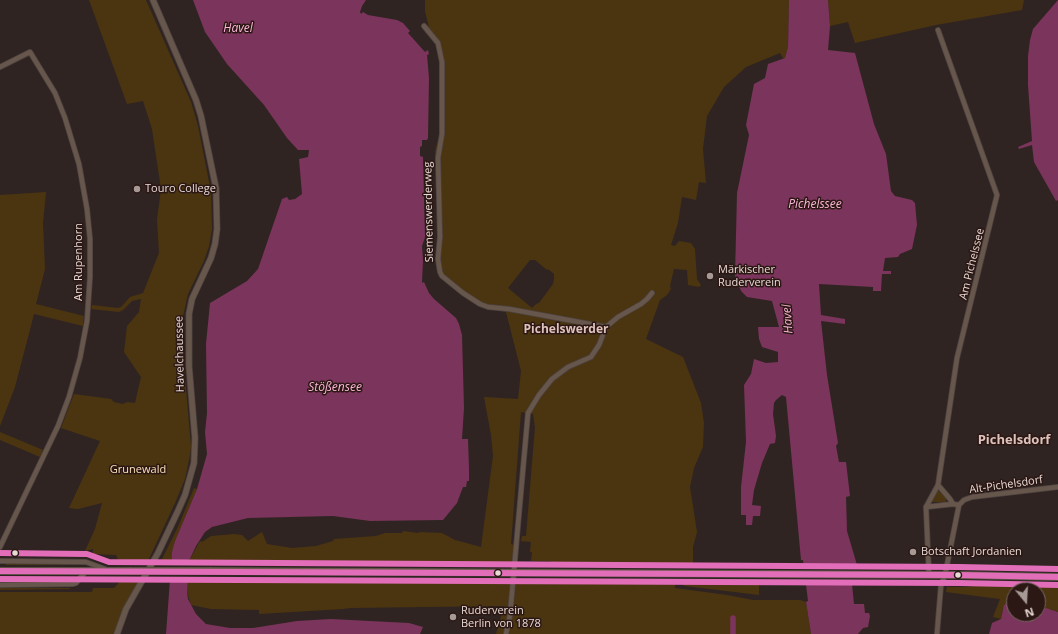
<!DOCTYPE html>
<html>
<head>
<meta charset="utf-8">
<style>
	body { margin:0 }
	#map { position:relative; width:1058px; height:634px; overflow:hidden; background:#2f2422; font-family:"Open Sans",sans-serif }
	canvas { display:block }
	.north { position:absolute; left:1006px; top:582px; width:40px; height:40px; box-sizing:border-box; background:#2b1713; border:1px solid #766561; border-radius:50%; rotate:162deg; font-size:11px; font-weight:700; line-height:16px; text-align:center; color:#e7d9d5 }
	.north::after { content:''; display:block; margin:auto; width:14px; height:18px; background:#a79a96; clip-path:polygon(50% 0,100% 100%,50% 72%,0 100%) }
</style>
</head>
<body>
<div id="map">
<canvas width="1058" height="634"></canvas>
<div class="north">N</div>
</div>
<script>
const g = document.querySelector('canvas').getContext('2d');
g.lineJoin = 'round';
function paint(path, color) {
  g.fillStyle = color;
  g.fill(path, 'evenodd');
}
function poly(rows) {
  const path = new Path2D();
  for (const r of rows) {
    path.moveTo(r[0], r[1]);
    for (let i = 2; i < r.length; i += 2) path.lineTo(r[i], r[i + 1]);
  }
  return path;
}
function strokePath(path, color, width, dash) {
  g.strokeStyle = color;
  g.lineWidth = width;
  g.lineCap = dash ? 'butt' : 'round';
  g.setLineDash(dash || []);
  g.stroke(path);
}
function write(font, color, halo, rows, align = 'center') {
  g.font = font + ' "Open Sans",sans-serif';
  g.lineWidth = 3;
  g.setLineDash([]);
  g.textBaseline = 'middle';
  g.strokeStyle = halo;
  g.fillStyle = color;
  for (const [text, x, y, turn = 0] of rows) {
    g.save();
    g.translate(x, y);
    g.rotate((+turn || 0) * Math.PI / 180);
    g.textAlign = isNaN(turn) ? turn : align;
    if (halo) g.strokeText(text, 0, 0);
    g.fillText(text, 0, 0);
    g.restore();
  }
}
paint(poly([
	[89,0,146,0,191,102,198,126,211,192,212,229,209,246,204,261,188,294,183,316,184,366,191,447,190,455,185,479,175,503,148,561,119,561,116,555,93,554,93,549,85,551,95,529,102,503,78,509,69,508,100,441,61,428,74,394,111,399,114,402,123,404,127,402,135,403,141,377,124,352,127,326,139,312,141,299,132,301,123,310,119,312,91,309,92,305,118,308,121,307,130,297,143,293,159,253,157,220,161,189,152,129,143,101,127,104],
	[425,0,789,0,788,47,785,59,783,58,780,53,746,67,724,87,707,116,703,149,706,183,699,182,696,200,682,197,678,223,671,245,675,246,679,241,691,243,695,249,697,279,701,285,699,287,688,285,687,270,674,269,670,286,671,289,667,295,660,300,646,339,683,357,701,403,704,423,703,447,694,468,690,487,697,532,693,547,693,564,557,564,549,561,531,561,532,552,530,552,531,542,521,541,522,536,526,536,535,427,533,414,521,412,511,544,514,545,513,563,189,561,200,541,202,542,211,536,234,534,242,535,248,541,262,532,267,544,292,548,316,546,333,541,334,539,376,536,385,533,402,533,403,531,418,533,420,532,442,533,455,540,481,547,493,456,491,435,484,397,518,399,521,371,506,312,485,308,469,299,452,287,439,275,437,271,436,258,438,238,435,151,440,134,440,63,436,44,429,28,425,11],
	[530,260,535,260,547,270,548,269,554,274,554,279,553,284,539,303,536,304,532,308,508,288],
	[828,0,1024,0,1022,10,936,25,855,43,848,22,830,26],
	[46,192,43,223,45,269,36,304,84,316,83,326,34,314,15,387,0,426,0,195],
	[0,432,43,450,40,457,0,440],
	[194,488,197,489,175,541,171,561,161,561,178,527],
	[936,490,939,491,946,498,946,502,931,502],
	[6,564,77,564,77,565,6,565],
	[86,577,101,577,101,579,80,582],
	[139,580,124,608,114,634,0,634,0,592,92,592,93,588,114,588,118,584,119,581],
	[187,580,456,582,511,584,516,583,675,584,675,588,727,595,753,600,800,600,806,602,811,634,496,634,504,606,351,608,343,609,259,614,259,610,211,609,191,605,187,592],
	[0,581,55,581,56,584,0,583],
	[681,584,759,584,759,595,685,586],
	[981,585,1058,585,1058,612,1050,609,1043,609,1038,612,1038,590,1014,590,1014,604,1011,603,1003,609,1001,619,993,617,1000,599,946,592,947,587,967,587],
	[0,588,69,588,71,589,0,590]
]), '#4b3510');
paint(poly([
	[193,0,366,0,362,6,360,12,361,14,363,12,368,15,397,20,403,23,410,31,408,33,425,52,428,50,429,54,427,55,429,78,428,138,427,140,422,140,422,146,420,147,420,156,423,157,425,237,422,246,423,260,422,283,424,282,429,293,434,299,456,318,459,324,462,335,464,408,462,439,468,439,469,468,469,481,467,481,466,487,463,487,457,503,443,520,370,521,333,516,248,518,212,527,205,532,196,546,189,561,187,592,188,599,196,614,206,624,230,628,253,628,297,621,331,619,409,623,423,627,420,634,166,634,172,552,175,541,197,489,207,454,205,432,207,413,206,344,210,303,247,281,258,269,282,199,287,197,289,200,295,199,302,194,299,159,308,157,309,150,298,150,287,138,264,105,227,64,205,32],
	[789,0,828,0,830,26,828,50,855,53,874,124,886,154,891,191,895,196,912,200,915,203,917,225,912,249,900,254,898,257,885,258,883,271,891,271,891,274,882,274,881,291,873,291,873,287,819,284,821,315,845,319,845,324,821,321,827,375,838,443,836,446,839,462,846,462,850,496,846,497,847,531,857,565,852,584,854,604,864,604,865,613,869,613,870,616,868,627,863,628,858,634,811,634,806,602,808,601,803,560,801,560,786,397,782,395,776,400,774,403,773,414,776,436,775,443,770,444,762,463,754,490,752,505,761,506,760,516,753,516,752,525,746,525,746,515,741,515,741,487,746,442,744,385,751,374,754,359,766,363,778,362,778,352,762,347,759,339,758,327,779,327,772,301,747,297,741,291,735,276,737,193,749,135,746,125,754,84,765,78,768,64,785,58,788,47],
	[1058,0,1058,200,1056,201,1034,162,1032,145,1019,149,1018,147,1032,141,1028,85,1028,56,1030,40,1033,29],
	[1007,603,1014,604,1014,614,1038,614,1038,612,1046,608,1058,612,1058,634,989,634,992,623,1001,619,1004,605]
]), '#7b345b');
paint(poly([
	[169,561,191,561,189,580,169,580],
	[801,566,859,566,854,584,804,584]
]), '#2f2422');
strokePath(poly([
	[733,634,733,618]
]), '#7b345b', 5.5);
const minor = poly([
	[424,26,438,43,442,62,442,134,438,158,440,237,438,259,440,272,442,276,463,293,480,304,488,307,509,309,606,327],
	[0,67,30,52,55,93,65,118,79,164,87,209,90,239,90,277,87,321,80,358,69,397,58,426,0,547],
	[938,485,950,499,953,504],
	[926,507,953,504,959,505],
	[0,561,86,562,105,569],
	[929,575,926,507,938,485,957,358,997,195,938,30],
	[0,585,73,584,76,583,86,571],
	[506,634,510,615,528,413,539,395,552,379,568,367,591,357,599,345,606,327,618,317,641,304,647,299,652,293],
	[937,634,941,585,945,575,959,505,964,500,972,497,1058,487]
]);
const tertiary = poly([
	[117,634,126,609,158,553,177,513,185,495,194,463,195,438,189,366,189,314,192,299,211,258,215,244,217,229,216,188,201,116,196,100,153,0]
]);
const primary = poly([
	[0,571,131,571],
	[210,571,959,575,1058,577]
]);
strokePath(minor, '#4c423f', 6);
strokePath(tertiary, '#4c423f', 7);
strokePath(primary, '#4c423f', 8);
strokePath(minor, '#66564c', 4.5);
strokePath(tertiary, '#66564c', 5.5);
strokePath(primary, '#725e50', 7);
const primaryBridge = poly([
	[131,571,210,571]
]);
strokePath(primaryBridge, '#4c423f', 8, []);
strokePath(primaryBridge, '#725e50', 7);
strokePath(poly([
	[0,571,959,575,1058,577]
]), '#e26db8', 6);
strokePath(poly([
	[0,579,959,583,1058,585]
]), '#e26db8', 6);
strokePath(poly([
	[0,553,87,554,109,562,959,567,1058,569]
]), '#e26db8', 6);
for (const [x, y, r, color] of [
	[137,189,4,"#a79a96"],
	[710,276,4,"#a79a96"],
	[913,552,4,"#a79a96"],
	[15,553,3.5,"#e7d9d5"],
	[498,573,3.5,"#e7d9d5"],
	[958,575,3.5,"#e7d9d5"],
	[453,617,4,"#a79a96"]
]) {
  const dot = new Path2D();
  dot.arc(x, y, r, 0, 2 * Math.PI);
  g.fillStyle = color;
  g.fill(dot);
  strokePath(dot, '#2b1713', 1.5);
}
write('11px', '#e7d9d5', '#2b1713', [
	["Touro College",145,189],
	["Märkischer",718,270],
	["Ruderverein",718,283],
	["Botschaft Jordanien",921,552],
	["Ruderverein",461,611],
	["Berlin von 1878",461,624]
], 'left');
write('11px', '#e7d9d5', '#2b1713', [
	["Siemenswerderweg",429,212,-91],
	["Am Rupenhorn",79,262,-90],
	["Am Pichelssee",972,264,-76],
	["Havelchaussee",180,354,-91],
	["Alt-Pichelsdorf",1006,485,-8]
]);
write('11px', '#fae0b8', '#2b1713', [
	["Grunewald",138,470]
]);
write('italic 12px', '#fbb7d9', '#2b1713', [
	["Havel",238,29],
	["Pichelssee",815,205],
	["Havel",788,319,-94],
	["Stößensee",335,388]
]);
write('bold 12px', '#dec2bb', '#2b1713', [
	["Pichelswerder",566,330]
]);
write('bold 13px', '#dec2bb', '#2b1713', [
	["Pichelsdorf",1014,440]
]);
</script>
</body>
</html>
